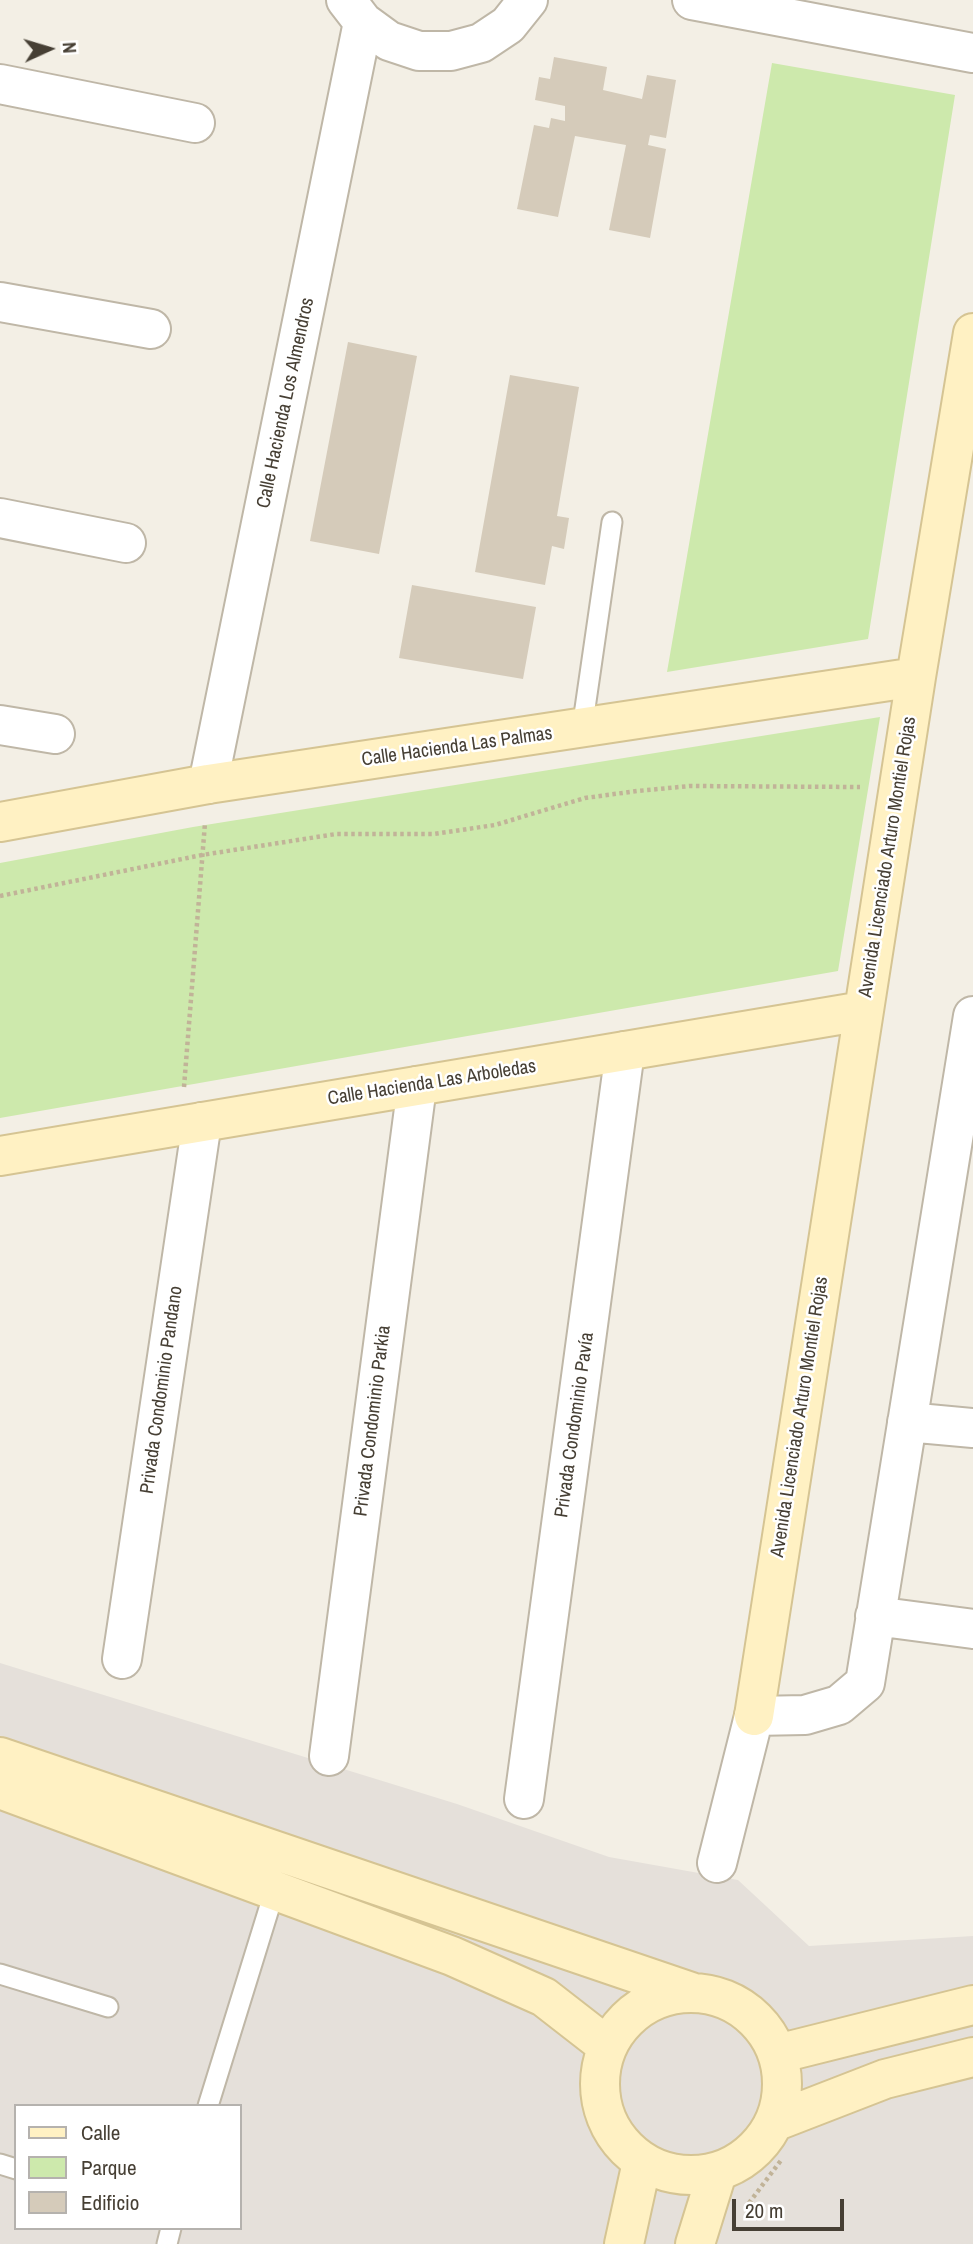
<!DOCTYPE html>
<html>
<head>
<meta charset="utf-8">
<style>
	body { margin:0 }
	#map { position:relative; width:973px; height:2244px; overflow:hidden; background:#f3efe5; font-family:"Archivo Narrow",sans-serif }
	canvas { display:block }
	.legend { position:absolute; left:14px; top:2104px; width:228px; height:126px; box-sizing:border-box; background:#fff; border:2px solid #b5b2ae; margin:0; padding:9px 12px; list-style:none; font-size:21px; color:#463f34 }
	.legend li { display:flex; align-items:center; gap:14px; height:35px }
	.legend b { width:35px; border:2px solid #b5b2ae }
	.north { position:absolute; left:14px; top:14px; width:70px; height:70px; -webkit-text-stroke:5px #fff; paint-order:stroke; rotate:86deg; font-size:19px; font-weight:700; line-height:28px; text-align:center; color:#463f34 }
	.north::after { content:''; display:block; margin:auto; width:24px; height:32px; background:#463f34; clip-path:polygon(50% 0,100% 100%,50% 72%,0 100%) }
	.scale { position:absolute; left:732px; top:2199px; width:112px; height:32px; box-sizing:border-box; border:4px solid #463f34; border-top:0; padding-left:9px; font-size:21px; line-height:24px; white-space:nowrap; color:#463f34; -webkit-text-stroke:5px #fff; paint-order:stroke }
</style>
</head>
<body>
<div id="map">
<canvas width="973" height="2244"></canvas>
<ul class="legend">
<li><b style="height:9px;background:#fff1c3"></b>Calle</li>
<li><b style="height:19px;background:#cde9ac"></b>Parque</li>
<li><b style="height:19px;background:#d5cbba"></b>Edificio</li>
</ul>
<div class="north">N</div>
<div class="scale">20 m</div>
</div>
<script>
const g = document.querySelector('canvas').getContext('2d');
g.lineJoin = 'round';
function paint(path, color) {
  g.fillStyle = color;
  g.fill(path, 'evenodd');
}
function poly(rows) {
  const path = new Path2D();
  for (const r of rows) {
    if (r.length === 3) {
      path.moveTo(r[0] + r[2], r[1]);
      path.arc(r[0], r[1], r[2], 0, 2 * Math.PI);
      continue;
    }
    path.moveTo(r[0], r[1]);
    for (let i = 2; i < r.length; i += 2) path.lineTo(r[i], r[i + 1]);
  }
  return path;
}
function strokePath(path, color, width, dash) {
  g.strokeStyle = color;
  g.lineWidth = width;
  g.lineCap = dash ? 'butt' : 'round';
  g.setLineDash(dash || []);
  g.stroke(path);
}
function write(font, color, halo, rows, align = 'center') {
  g.font = font + ' "Archivo Narrow",sans-serif';
  g.lineWidth = 5;
  g.setLineDash([]);
  g.textBaseline = 'middle';
  g.strokeStyle = halo;
  g.fillStyle = color;
  for (const [text, x, y, turn = 0] of rows) {
    g.save();
    g.translate(x, y);
    g.rotate((+turn || 0) * Math.PI / 180);
    g.textAlign = isNaN(turn) ? turn : align;
    if (halo) g.strokeText(text, 0, 0);
    g.fillText(text, 0, 0);
    g.restore();
  }
}
paint(poly([
	[0,1663,457,1804,609,1857,738,1880,809,1946,973,1936,973,2244,0,2244],
	[16,2106,240,2106,240,2228,16,2228]
]), '#e5e0da');
paint(poly([
	[772,63,955,95,868,639,667,672],
	[880,717,838,971,0,1118,0,863,193,827]
]), '#cde9ac');
paint(poly([
	[554,57,607,67,603,90,642,99,647,75,676,80,666,138,650,135,648,145,666,149,650,238,609,230,626,145,575,136,558,217,517,209,534,125,549,128,551,118,565,121,565,106,535,100,539,77,550,79],
	[348,342,417,356,379,554,310,541],
	[510,375,579,387,557,516,569,518,564,549,552,546,545,585,475,572],
	[412,585,536,607,523,679,399,658]
]), '#d5cbba');
const lane = poly([
	[582,729,612,522],
	[0,1974,108,2007],
	[208,2106,276,1886],
	[0,2164,16,2169],
	[167,2244,171,2228]
]);
const street = poly([
	[346,0,363,22,389,41,419,51,451,51,481,43,508,25,528,0],
	[692,0,973,53],
	[0,84,195,123],
	[0,302,151,329],
	[0,518,126,543],
	[0,725,55,734],
	[208,784,363,22],
	[907,1422,973,1428],
	[875,1616,973,1629],
	[122,1659,202,1122],
	[329,1756,417,1086],
	[524,1799,625,1051],
	[717,1863,754,1716,805,1715,839,1705,865,1683,973,1016]
]);
const secondary = poly([
	[0,822,208,784,916,677],
	[0,1156,863,1011],
	[754,1716,916,677,973,333],
	[0,1757,691,1992],
	[0,1789,452,1956,544,1997,607,2046],
	[691,2084,91],
	[777,2054,973,2005],
	[774,2122,885,2079,973,2057],
	[624,2244,642,2162],
	[695,2244,717,2173]
]);
strokePath(lane, '#bfb7a7', 23);
strokePath(street, '#bfb7a7', 42);
strokePath(secondary, '#d5c493', 42);
strokePath(poly([
	[0,896,202,855,336,834,433,834,495,825,585,798,637,791,690,786,860,787],
	[184,1087,205,823],
	[749,2203,782,2159]
]), '#c1b398', 4.5, [3.5, 3.5]);
strokePath(lane, '#fff', 19);
strokePath(street, '#fff', 38);
strokePath(secondary, '#fff1c3', 38);
write('19px', '#463f34', '#fff', [
	["Calle Hacienda Los Almendros",286,403,-78],
	["Calle Hacienda Las Palmas",457,747,-8],
	["Avenida Licenciado Arturo Montiel Rojas",888,857,-81],
	["Calle Hacienda Las Arboledas",432,1083,-9],
	["Privada Condominio Pandano",162,1390,-82],
	["Avenida Licenciado Arturo Montiel Rojas",800,1417,-81],
	["Privada Condominio Parkia",373,1421,-83],
	["Privada Condominio Pavía",575,1425,-82]
]);
</script>
</body>
</html>
